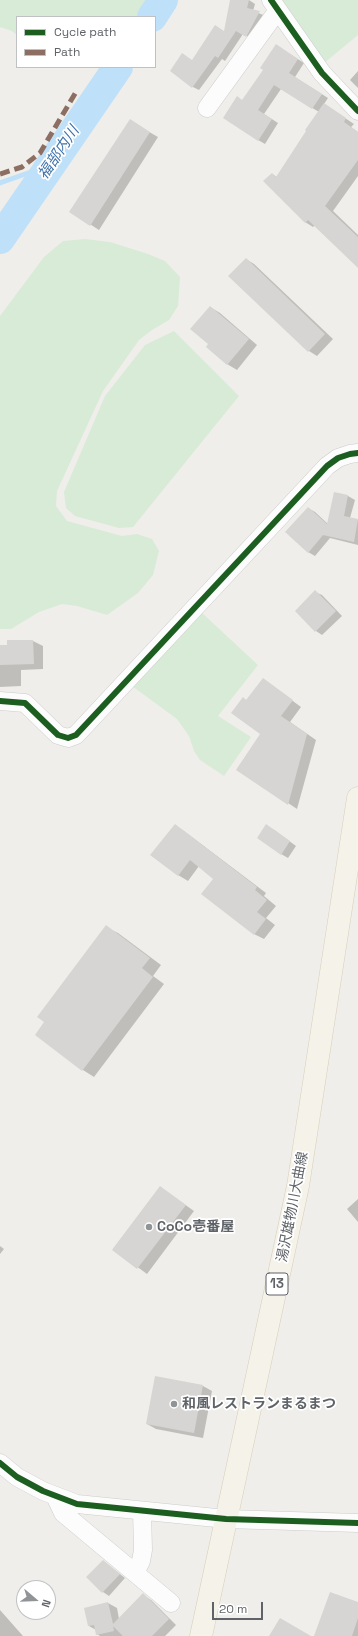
<!DOCTYPE html>
<html>
<head>
<meta charset="utf-8">
<style>
	body { margin:0 }
	#map { position:relative; width:358px; height:1636px; overflow:hidden; background:#efeeea; font-family:"Space Grotesk",sans-serif }
	canvas { display:block }
	.legend { position:absolute; left:16px; top:16px; width:140px; height:52px; box-sizing:border-box; background:#fff; border:1px solid #bfc1c3; margin:0; padding:5px 7px; list-style:none; font-size:12px; color:#5f6368 }
	.legend li { display:flex; align-items:center; gap:8px; height:20px }
	.legend b { width:20px; border:1px solid #bfc1c3 }
	.north { position:absolute; left:16px; top:1580px; width:40px; height:40px; box-sizing:border-box; background:#fff; border:1px solid #bfc1c3; border-radius:50%; rotate:109deg; font-size:11px; font-weight:700; line-height:16px; text-align:center; color:#5f6368 }
	.north::after { content:''; display:block; margin:auto; width:14px; height:18px; background:#919496; clip-path:polygon(50% 0,100% 100%,50% 72%,0 100%) }
	.scale { position:absolute; left:212px; top:1602px; width:51px; height:18px; box-sizing:border-box; border:2px solid #5f6368; border-top:0; padding-left:5px; font-size:12px; line-height:14px; white-space:nowrap; color:#5f6368; -webkit-text-stroke:3px #fff; paint-order:stroke }
</style>
</head>
<body>
<div id="map">
<canvas width="358" height="1636"></canvas>
<ul class="legend">
<li><b style="height:5px;background:#1b5e20"></b>Cycle path</li>
<li><b style="height:5px;background:#8d6e63"></b>Path</li>
</ul>
<div class="north">N</div>
<div class="scale">20 m</div>
</div>
<script>
const g = document.querySelector('canvas').getContext('2d');
g.lineJoin = 'round';
function paint(path, color) {
  g.fillStyle = color;
  g.fill(path, 'evenodd');
}
function poly(rows) {
  const path = new Path2D();
  for (const r of rows) {
    path.moveTo(r[0], r[1]);
    for (let i = 2; i < r.length; i += 2) path.lineTo(r[i], r[i + 1]);
  }
  return path;
}
function strokePath(path, color, width, dash) {
  g.strokeStyle = color;
  g.lineWidth = width;
  g.lineCap = dash ? 'butt' : 'round';
  g.setLineDash(dash || []);
  g.stroke(path);
}
function write(font, color, halo, rows, align = 'center') {
  g.font = font + ' "Space Grotesk","Noto Sans JP",sans-serif';
  g.lineWidth = 3.5;
  g.setLineDash([]);
  g.textBaseline = 'middle';
  g.strokeStyle = halo;
  g.fillStyle = color;
  for (const [text, x, y, turn = 0] of rows) {
    g.save();
    g.translate(x, y);
    g.rotate((+turn || 0) * Math.PI / 180);
    g.textAlign = isNaN(turn) ? turn : align;
    if (halo) g.strokeText(text, 0, 0);
    g.fillText(text, 0, 0);
    g.restore();
  }
}
paint(poly([
	[0,0,150,0,138,17,17,17,17,35,12,31,0,27],
	[281,0,358,0,358,35,324,63],
	[85,239,110,242,148,254,165,261,180,277,178,306,169,320,152,330,139,340,103,391,57,491,56,506,67,521,122,536,137,534,152,539,159,551,153,575,138,593,107,615,77,606,62,604,39,612,11,629,0,629,0,316,44,257,63,241],
	[174,331,239,396,133,527,119,528,75,516,66,508,64,492,105,396,145,345],
	[201,612,258,665,218,716,251,737,224,776,200,760,194,751,189,736,177,719,132,686]
]), '#d8ebd6');
paint(poly([
	[231,0,249,0,255,4,253,11,266,16,253,39,243,34,225,61,222,59,199,90,193,87,192,61,225,32],
	[282,49,304,63,295,77,328,98,324,104,354,124,351,127,358,132,358,176,333,211,358,235,358,267,315,225,313,227,305,222,272,174,277,177,319,112,281,89,264,114,278,123,265,144,258,140,243,101],
	[358,71,358,88,350,80],
	[137,125,158,137,99,230,70,211],
	[246,259,254,264,333,339,317,356,309,351],
	[210,307,220,313,257,345,237,370,227,364,210,344],
	[335,493,348,496,355,500,350,518,358,520,358,545,330,538,315,556,308,552,308,508,315,512,328,524],
	[315,592,322,595,342,616,322,635,316,631],
	[8,641,33,641,43,646,43,669,21,670,21,686,0,687,0,646,8,646],
	[263,679,301,707,290,722,316,740,297,809,237,769,261,734,243,698,247,701],
	[175,825,184,831,266,893,264,896,276,906,266,918,275,925,264,939,254,934,214,878,199,866,188,881,178,875],
	[273,829,296,846,288,858,281,854],
	[106,927,118,933,161,965,153,976,164,984,94,1077,83,1070,36,1035],
	[160,1187,194,1211,147,1274,113,1249],
	[358,1199,358,1222,347,1209],
	[0,1246,4,1249,0,1254],
	[203,1386,212,1391,203,1438,156,1429,147,1424],
	[103,1561,125,1578,109,1596,103,1592],
	[143,1595,151,1600,176,1625,165,1636,125,1636,122,1633,123,1636,100,1636,97,1634,96,1630,89,1626,108,1603,117,1608,119,1619],
	[358,1603,358,1636,315,1636],
	[0,1610,23,1636,0,1636]
]), '#0003');
strokePath(poly([
	[0,183,51,165]
]), '#bfe0f9', 5);
strokePath(poly([
	[152,17,163,0],
	[0,239,118,67]
]), '#bfe0f9', 30);
paint(poly([
	[230,0,249,0,247,8,260,11,246,37,236,31,218,58,215,56,192,88,170,71,182,53,192,60,215,25,224,31],
	[276,44,298,59,289,73,322,94,312,109,274,85,258,110,272,119,258,141,223,118,237,96,242,100,263,70,260,68],
	[324,103,346,118,344,122,358,132,358,160,325,206,358,237,358,268,308,220,305,223,263,181,272,173,276,177,306,131,305,130],
	[130,119,150,132,90,226,69,212],
	[246,258,325,334,308,352,228,276],
	[210,306,249,339,227,365,206,347,208,344,190,329],
	[334,492,348,495,344,516,358,519,354,542,323,535,308,553,285,532,308,507,327,524],
	[315,590,336,611,315,632,295,611],
	[7,640,33,640,34,664,0,665,0,645,7,645],
	[263,678,293,700,281,716,307,734,288,805,236,770,260,734,231,713,243,697,246,700],
	[175,824,257,887,255,890,267,900,257,912,266,919,254,935,201,894,213,879,190,860,178,876,150,855],
	[266,824,290,841,281,855,257,838],
	[106,925,150,958,142,968,153,977,82,1071,35,1035,44,1022,37,1017],
	[160,1186,186,1205,137,1269,112,1250],
	[155,1376,203,1385,194,1433,146,1424],
	[103,1560,120,1574,102,1593,86,1577],
	[330,1592,358,1602,358,1618,352,1636,314,1636],
	[143,1593,169,1619,152,1636,123,1636,113,1626,114,1631,96,1635,94,1625,88,1626,84,1608,108,1602,113,1624],
	[280,1618,311,1636,269,1636]
]), '#d6d5d3');
const minor = poly([
	[271,0,322,73,358,111],
	[207,108,278,10],
	[0,701,25,703,58,735,68,738,76,735,327,466,338,458,350,454,358,453],
	[0,1463,17,1477,43,1491,77,1504,226,1519,358,1523],
	[55,1496,63,1513,171,1603],
	[135,1573,141,1561,143,1550,142,1511]
]);
const major = poly([
	[201,1636,298,1186,358,798]
]);
strokePath(minor, '#cbcccc', 19);
strokePath(major, '#d7ceb8', 23);
strokePath(minor, '#fdfcfc', 18);
strokePath(major, '#f4f2e9', 22);
strokePath(poly([
	[0,174,22,167,40,153,76,92]
]), '#8d6e63', 5, [10, 5]);
strokePath(poly([
	[271,0,322,73,358,111],
	[0,701,25,703,58,735,68,738,76,735,327,466,338,458,350,454,358,453],
	[0,1463,17,1477,43,1491,77,1504,226,1519,358,1523]
]), '#1b5e20', 6);
for (const [x, y, r, color] of [
	[149,1227,4,"#919496"],
	[174,1404,4,"#919496"]
]) {
  const dot = new Path2D();
  dot.arc(x, y, r, 0, 2 * Math.PI);
  g.fillStyle = color;
  g.fill(dot);
  strokePath(dot, '#fff', 1.5);
}
for (const [x, y, w] of [
	[277,1284,22]
]) {
  const box = new Path2D();
  box.roundRect(x - w / 2, y - 11, w, 22, 3);
  g.fillStyle = '#fff';
  g.fill(box);
  strokePath(box, '#5f6368', 1);
}
write('bold 13px', '#5f6368', null, [
	["13",277,1284]
]);
write('14px', '#5f6368', '#fff', [
	["湯沢雄物川大曲線",293,1207,-79]
]);
write('bold 14px', '#5f6368', '#fff', [
	["CoCo壱番屋",157,1227],
	["和風レストランまるまつ",182,1404]
], 'left');
write('italic 15px', '#4174aa', '#fff', [
	["福部内川",59,153,-56]
]);
</script>
</body>
</html>
